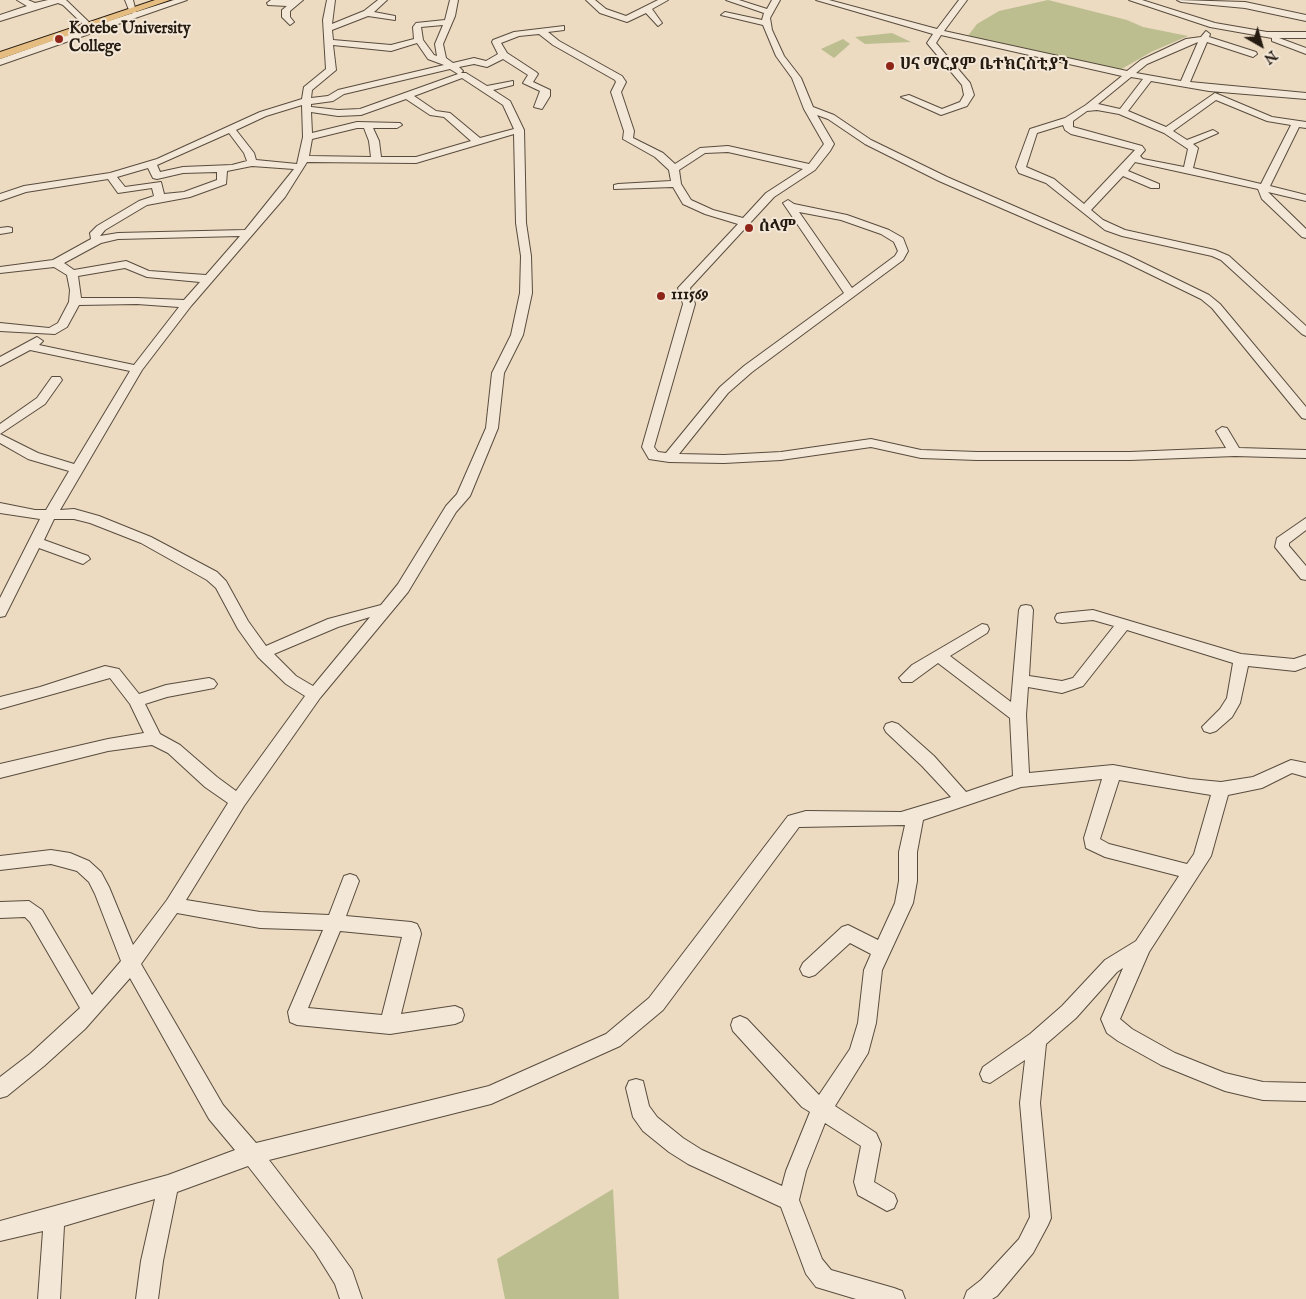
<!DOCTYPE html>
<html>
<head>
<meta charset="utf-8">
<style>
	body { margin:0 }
	#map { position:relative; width:1306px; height:1299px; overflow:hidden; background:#ecdac1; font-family:"IM FELL English",serif }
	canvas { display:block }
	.north { position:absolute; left:1236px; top:20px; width:50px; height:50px; -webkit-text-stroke:4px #f3e7d7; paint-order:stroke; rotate:142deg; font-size:14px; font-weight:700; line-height:20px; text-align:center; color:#261c12 }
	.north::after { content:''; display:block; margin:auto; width:18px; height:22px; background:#261c12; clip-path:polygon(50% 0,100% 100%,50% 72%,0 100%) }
</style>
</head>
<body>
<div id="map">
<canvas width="1306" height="1299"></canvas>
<div class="north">N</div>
</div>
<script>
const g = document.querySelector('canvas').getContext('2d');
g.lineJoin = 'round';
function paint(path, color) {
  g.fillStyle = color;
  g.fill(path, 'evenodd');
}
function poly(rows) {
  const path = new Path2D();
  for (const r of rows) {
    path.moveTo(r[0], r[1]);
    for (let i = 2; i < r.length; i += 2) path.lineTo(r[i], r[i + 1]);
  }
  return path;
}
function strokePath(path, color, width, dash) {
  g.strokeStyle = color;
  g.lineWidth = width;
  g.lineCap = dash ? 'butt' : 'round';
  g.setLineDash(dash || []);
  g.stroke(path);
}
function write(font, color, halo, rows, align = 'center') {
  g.font = font + ' "IM FELL English","Noto Serif Ethiopic",serif';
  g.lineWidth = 4;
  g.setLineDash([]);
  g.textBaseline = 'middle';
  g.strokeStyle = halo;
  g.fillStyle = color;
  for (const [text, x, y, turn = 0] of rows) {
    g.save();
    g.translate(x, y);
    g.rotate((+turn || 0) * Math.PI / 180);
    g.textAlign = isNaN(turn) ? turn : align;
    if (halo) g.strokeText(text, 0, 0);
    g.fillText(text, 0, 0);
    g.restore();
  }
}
paint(poly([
	[1048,0,1127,20,1143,27,1188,36,1151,52,1120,70,967,37,977,24,999,11],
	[892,33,911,42,865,44,855,37],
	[843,39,850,44,834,58,821,49],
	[613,1189,619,1299,505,1299,497,1259]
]), '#bcbe90');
const minor = poly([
	[17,0,28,0,35,3,48,0,66,0,93,26,133,13,129,10,125,0,133,0,136,12,174,0,187,0,0,65,0,59,87,28,63,5,58,3,0,21,0,15,27,6,17,0],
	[271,0,303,0,290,11,290,17,294,22,290,25,282,17,282,10,287,6,268,5,267,3,271,0],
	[327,0,335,0,332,24,364,11,378,0,387,0,374,12,395,16,395,20,368,16,332,30,333,40,391,45,414,39,413,27,416,23,445,20,450,0,458,0,455,16,443,44,446,58,453,63,474,58,486,61,498,54,492,42,493,40,514,32,564,26,564,30,548,32,559,41,622,76,626,82,621,92,634,131,633,138,663,153,675,164,700,148,728,146,809,164,824,144,804,109,792,78,776,56,763,25,721,15,725,12,762,20,764,13,726,0,739,0,767,9,772,0,780,0,770,18,772,30,784,56,801,78,813,107,834,115,871,140,947,177,1129,256,1209,295,1220,304,1306,407,1306,419,1302,418,1212,308,1201,299,1121,260,939,181,865,144,828,119,817,115,834,144,830,151,815,170,774,197,690,288,695,304,654,447,658,452,666,453,720,387,744,366,844,293,783,203,788,200,794,204,847,215,889,230,903,238,908,251,903,260,752,372,728,393,679,454,724,455,781,452,871,439,921,450,977,452,1130,452,1226,448,1216,431,1222,427,1227,428,1239,448,1306,450,1306,458,1235,456,1130,460,977,460,921,458,871,447,781,460,724,463,669,462,649,459,642,447,683,304,678,288,738,224,705,214,683,204,673,187,614,189,614,185,618,184,671,181,669,170,655,157,623,139,624,131,611,92,616,82,615,80,553,45,539,34,519,36,501,43,507,53,536,72,538,74,533,82,550,90,550,96,542,109,534,107,540,91,523,83,528,75,503,59,487,67,474,64,459,67,463,71,461,73,466,73,487,86,513,81,513,85,493,90,510,101,524,130,526,223,531,256,532,293,523,335,504,373,498,428,470,496,456,512,408,592,320,698,244,806,186,900,260,912,329,915,344,876,350,874,356,876,359,881,346,916,411,922,417,924,420,930,421,934,401,1014,455,1006,462,1009,464,1015,462,1021,455,1024,390,1034,297,1025,290,1022,288,1012,323,930,260,928,177,913,141,964,223,1105,256,1143,489,1086,606,1034,649,998,788,816,806,811,901,812,951,797,922,766,886,732,884,728,886,724,892,722,898,724,934,756,966,792,1013,776,1010,718,938,663,912,682,902,682,899,678,912,665,982,624,987,625,989,629,987,633,950,656,1011,702,1019,610,1021,606,1026,605,1031,606,1033,610,1029,676,1062,681,1073,678,1114,626,1093,620,1062,623,1057,622,1055,618,1057,614,1062,613,1093,610,1241,654,1294,659,1306,655,1306,667,1295,671,1248,666,1240,703,1232,717,1216,731,1210,733,1204,731,1202,727,1220,709,1227,698,1233,663,1127,630,1083,686,1062,693,1028,687,1026,715,1029,773,1113,765,1190,779,1221,782,1253,777,1291,760,1306,763,1306,777,1292,773,1262,788,1228,795,1211,856,1149,952,1120,1019,1132,1029,1175,1053,1225,1073,1263,1082,1306,1083,1306,1101,1263,1100,1225,1091,1161,1065,1118,1041,1107,1033,1101,1019,1123,968,1117,972,1076,1018,1046,1044,1040,1103,1051,1218,1048,1225,1033,1253,997,1296,992,1299,964,1299,967,1291,981,1280,1019,1239,1030,1217,1020,1103,1025,1060,990,1083,983,1081,980,1074,983,1067,1030,1034,1062,1006,1105,960,1136,941,1179,876,1105,857,1086,848,1084,838,1102,779,1021,787,923,820,917,852,917,881,913,903,882,970,876,1023,868,1053,835,1106,876,1133,881,1144,874,1182,894,1194,897,1201,894,1208,887,1211,858,1195,854,1182,861,1146,825,1123,806,1171,799,1200,822,1259,831,1270,894,1288,902,1291,905,1299,856,1299,816,1287,806,1274,781,1207,688,1164,669,1152,643,1131,633,1117,626,1088,629,1081,636,1079,643,1081,649,1106,657,1117,683,1138,702,1150,782,1186,786,1171,810,1112,802,1107,733,1031,731,1025,733,1019,740,1016,747,1019,819,1095,850,1049,858,1023,864,970,871,954,850,943,815,975,809,977,803,975,800,969,803,963,842,927,848,925,878,940,895,903,899,881,899,852,905,825,799,827,663,1010,620,1046,491,1104,269,1160,329,1238,352,1270,362,1299,340,1299,335,1284,315,1252,248,1166,177,1192,163,1261,158,1299,136,1299,141,1261,155,1199,64,1226,60,1299,38,1299,43,1231,0,1241,0,1221,168,1175,235,1150,209,1119,130,978,85,1029,44,1066,7,1096,0,1098,0,1077,30,1054,80,1008,30,922,25,917,0,918,0,902,29,901,42,910,92,995,121,961,95,894,89,882,77,871,51,864,0,870,0,856,51,850,70,853,89,861,101,872,109,887,133,945,167,900,228,803,205,787,168,753,152,745,108,751,0,778,0,764,108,739,144,733,130,704,110,678,0,709,0,697,40,687,105,666,119,669,139,694,166,685,209,678,214,680,217,684,214,688,167,697,145,704,160,734,180,745,217,777,236,791,305,696,286,684,258,657,238,629,216,588,207,580,141,543,90,523,74,519,54,519,44,540,88,556,90,559,83,564,39,548,5,616,0,617,0,598,40,519,0,513,0,503,35,510,46,510,69,471,28,459,0,443,0,424,37,398,52,377,60,377,62,380,45,404,0,434,38,453,74,464,130,371,30,350,0,366,0,357,37,337,43,341,39,345,134,365,179,307,137,304,79,305,67,327,55,334,0,331,0,323,49,328,58,323,69,302,70,290,67,275,54,267,0,273,0,267,53,260,91,239,90,233,97,226,139,201,154,196,152,188,118,193,108,179,26,192,0,201,0,194,24,186,110,173,157,159,260,112,302,99,304,87,326,69,323,20,327,0],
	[443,25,435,44,437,56,434,55,423,40,421,27,443,25],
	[417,43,428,59,444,65,338,90,328,96,311,98,312,90,336,70,333,45,391,51,417,43],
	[450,69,458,74,360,109,338,110,311,107,311,104,333,101,344,94,450,69],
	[462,78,503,105,514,129,480,138,450,113,436,111,414,96,462,78],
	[406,99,430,115,444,117,471,141,416,157,381,157,379,141,373,128,397,128,402,125,400,123,357,122,312,133,311,112,338,116,361,115,406,99],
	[302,105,303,137,297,164,256,160,254,153,236,130,266,116,302,105],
	[357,128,364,128,369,141,371,157,309,156,312,139,357,128],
	[229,133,244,153,247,161,232,165,183,167,160,172,157,165,229,133],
	[514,134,516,223,521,256,520,293,511,335,492,373,486,428,457,494,446,506,398,584,381,605,328,619,266,646,248,621,226,581,217,572,151,537,99,516,74,509,60,510,142,370,191,306,285,197,307,162,416,163,514,134],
	[728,152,803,169,766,193,743,218,713,210,691,200,681,184,679,170,705,153,728,152],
	[252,166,294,169,245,230,118,233,100,236,105,230,147,205,190,197,226,184,227,171,252,166],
	[148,168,153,178,157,179,183,173,217,172,217,180,184,192,164,194,161,182,125,187,117,177,148,168],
	[799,212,841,220,881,234,894,242,898,251,895,256,852,288,799,212],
	[240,236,206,275,149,271,126,261,74,270,64,263,101,243,118,239,240,236],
	[125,268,147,277,200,282,184,300,137,298,81,298,78,276,125,268],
	[370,617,313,686,296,676,274,654,338,627,370,617],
	[1119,780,1211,795,1194,854,1187,864,1109,844,1100,839,1119,780],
	[340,931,402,937,382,1015,308,1008,340,931],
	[586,0,595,0,606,9,626,16,658,0,668,0,652,9,662,23,658,26,646,13,627,22,600,13,586,0],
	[816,0,829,0,937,29,959,0,967,0,944,31,1127,71,1141,60,1186,39,1201,37,1206,31,1210,34,1209,37,1256,52,1257,54,1253,57,1207,42,1190,82,1306,93,1306,99,1209,91,1151,81,1128,111,1166,127,1215,93,1272,117,1306,122,1306,128,1299,127,1270,186,1306,195,1306,201,1268,192,1306,229,1306,238,1302,237,1262,199,1258,189,1135,162,1128,171,1159,184,1159,188,1151,188,1123,176,1091,210,1103,220,1125,230,1215,250,1229,256,1306,326,1306,336,1302,334,1221,260,1212,256,1122,236,1105,230,1046,183,1019,173,1016,167,1030,129,1065,118,1086,105,1122,76,941,35,936,43,970,83,974,95,967,106,941,115,901,97,909,95,942,109,960,102,964,95,962,85,927,43,933,34,816,0],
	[1198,42,1181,81,1136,73,1147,64,1198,42],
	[1131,77,1143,79,1120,109,1098,104,1131,77],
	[1216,100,1267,121,1291,125,1261,184,1193,168,1198,148,1193,144,1218,133,1213,130,1187,140,1173,131,1216,100],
	[1097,110,1119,114,1164,133,1188,149,1184,167,1143,159,1140,156,1145,150,1142,146,1073,127,1073,121,1087,111,1097,110],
	[1063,125,1065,130,1071,134,1135,150,1084,204,1054,179,1026,167,1037,133,1063,125],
	[1129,0,1142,0,1215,23,1267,32,1306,32,1306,38,1279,38,1306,48,1306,54,1272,41,1272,38,1210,27,1129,0],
	[1177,0,1245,2,1306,15,1306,21,1245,8,1181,2,1177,0],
	[8,227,12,228,12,232,0,234,0,228,8,227],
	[1306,518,1306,530,1289,543,1289,546,1306,566,1306,580,1301,579,1275,547,1277,538,1306,518]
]);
const major = poly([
	[155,0,170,0,0,59,0,52,155,0]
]);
strokePath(minor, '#584c3e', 2);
strokePath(major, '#261c12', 2);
paint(minor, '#f3e7d7');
paint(major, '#e6bd80');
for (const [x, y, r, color] of [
	[59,39,5,"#8f2418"],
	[890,66,5,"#8f2418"],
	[749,228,5,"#8f2418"],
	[661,296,5,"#8f2418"]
]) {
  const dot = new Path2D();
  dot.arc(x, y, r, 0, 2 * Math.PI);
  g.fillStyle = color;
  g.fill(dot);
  strokePath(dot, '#f3e7d7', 2);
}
write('bold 16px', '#261c12', '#f3e7d7', [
	["Kotebe University",69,30],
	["College",69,48],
	["ሀና ማርያም ቤተክርስቲያን",900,66],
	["ሰላም",759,228],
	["111569",671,296]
], 'left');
</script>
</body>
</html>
